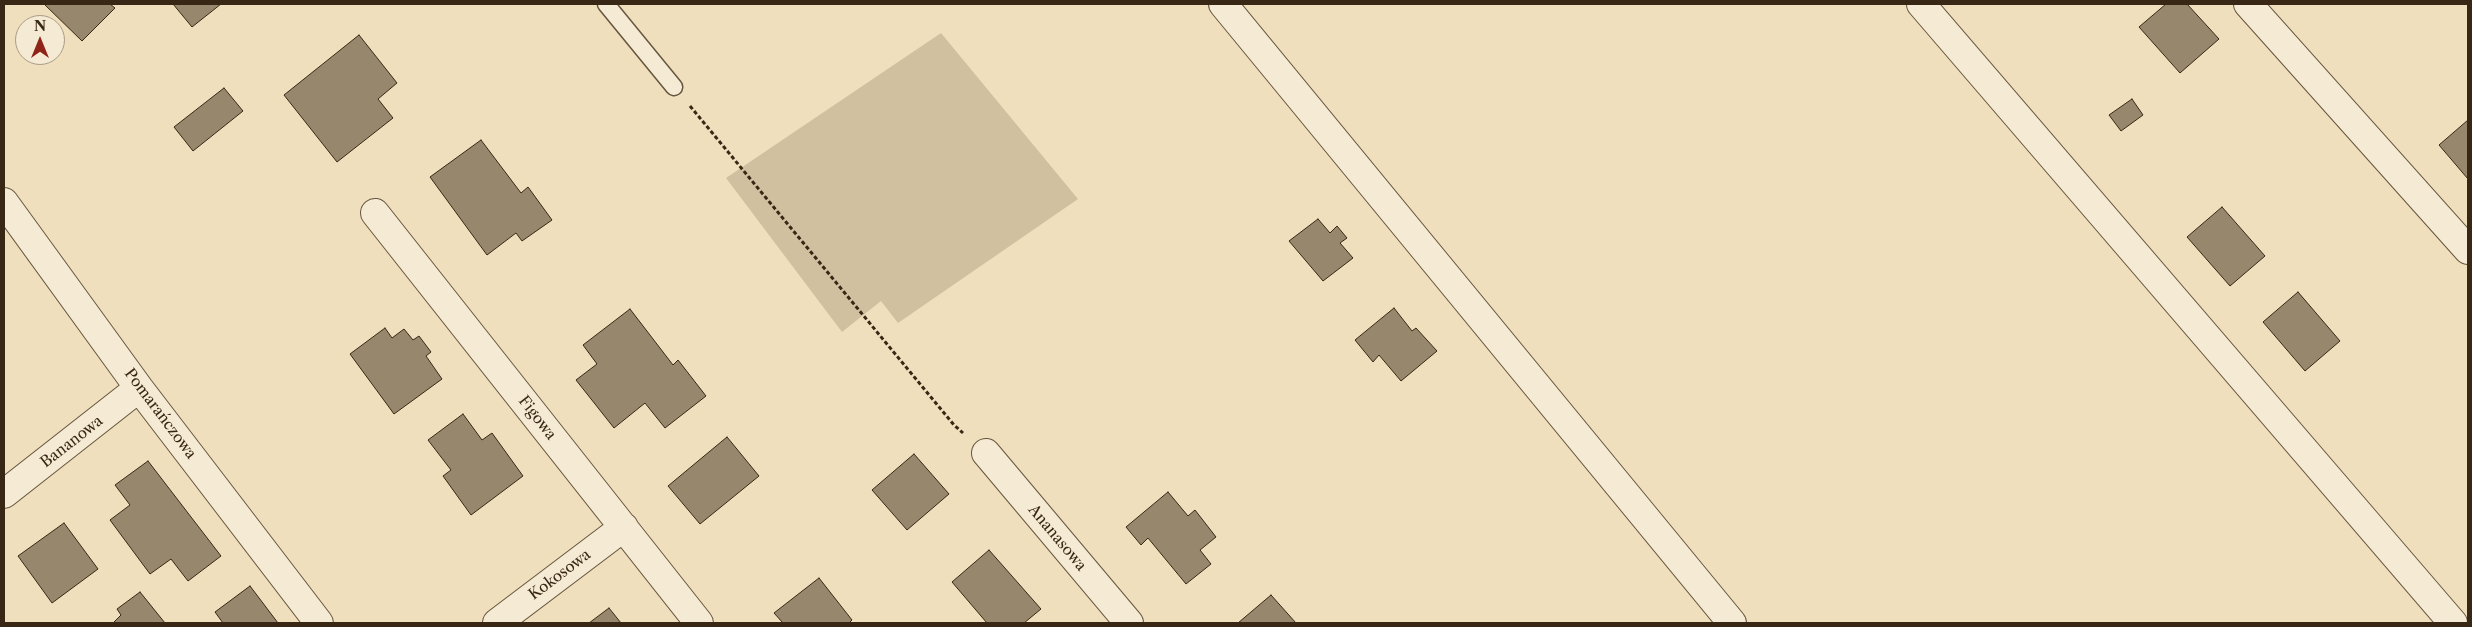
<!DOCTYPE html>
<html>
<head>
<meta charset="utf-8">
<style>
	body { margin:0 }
	#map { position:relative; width:2472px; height:627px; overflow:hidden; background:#efdfbc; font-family:"Libre Caslon Text",serif }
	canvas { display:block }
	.frame { position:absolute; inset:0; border:5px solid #382715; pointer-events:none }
	.north { position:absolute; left:15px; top:15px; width:50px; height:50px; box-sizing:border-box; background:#f5ead3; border:1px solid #a99c87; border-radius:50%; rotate:0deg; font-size:14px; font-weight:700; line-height:20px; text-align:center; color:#382715 }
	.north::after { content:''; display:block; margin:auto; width:18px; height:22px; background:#8f2418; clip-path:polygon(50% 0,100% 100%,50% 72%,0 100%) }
</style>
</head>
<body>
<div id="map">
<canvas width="2472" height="627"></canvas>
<div class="frame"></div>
<div class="north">N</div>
</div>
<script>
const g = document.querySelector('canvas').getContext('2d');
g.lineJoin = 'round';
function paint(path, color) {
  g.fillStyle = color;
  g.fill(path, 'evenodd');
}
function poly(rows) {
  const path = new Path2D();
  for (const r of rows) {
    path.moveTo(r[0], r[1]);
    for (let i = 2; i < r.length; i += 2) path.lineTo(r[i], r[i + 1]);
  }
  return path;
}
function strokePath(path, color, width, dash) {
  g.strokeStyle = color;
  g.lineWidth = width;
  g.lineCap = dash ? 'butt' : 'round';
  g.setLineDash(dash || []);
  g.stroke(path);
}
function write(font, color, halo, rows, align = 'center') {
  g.font = font + ' "Libre Caslon Text",serif';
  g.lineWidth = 5;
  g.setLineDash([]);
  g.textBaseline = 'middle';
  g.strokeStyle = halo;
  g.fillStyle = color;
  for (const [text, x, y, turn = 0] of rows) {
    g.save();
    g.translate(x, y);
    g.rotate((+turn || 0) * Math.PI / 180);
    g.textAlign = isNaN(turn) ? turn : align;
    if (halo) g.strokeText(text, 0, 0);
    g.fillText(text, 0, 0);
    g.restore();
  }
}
paint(poly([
	[941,33,1078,199,898,323,881,301,842,332,726,178]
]), '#d0c0a0');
const building = poly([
	[44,4,110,4,115,8,82,41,44,4],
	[173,4,221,4,192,27,173,4],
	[2166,4,2187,4,2219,39,2180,73,2139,27,2166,4],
	[359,35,397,83,378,99,393,118,337,162,284,95,359,35],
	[224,88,243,111,193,151,174,127,224,88],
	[2132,99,2143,115,2121,131,2109,115,2132,99],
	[2468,120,2468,179,2439,145,2468,120],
	[481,140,521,193,528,187,552,220,522,241,516,233,487,255,430,177,481,140],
	[2222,207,2265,256,2230,286,2187,237,2222,207],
	[1318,219,1330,233,1337,226,1347,238,1340,243,1353,258,1323,281,1289,241,1318,219],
	[2298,292,2340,341,2305,371,2263,322,2298,292],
	[1394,308,1412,331,1416,328,1437,351,1401,381,1379,355,1373,362,1355,340,1394,308],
	[630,309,673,365,678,360,706,396,665,428,645,403,614,428,576,380,597,364,583,345,630,309],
	[385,328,392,338,404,329,413,340,419,336,431,352,426,356,442,379,394,414,350,354,385,328],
	[463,414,482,440,492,433,523,476,471,515,443,476,451,470,428,440,463,414],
	[727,437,759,476,700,524,668,486,727,437],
	[914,454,949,494,907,530,872,490,914,454],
	[148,461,221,556,188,581,171,559,150,574,110,520,130,505,115,485,148,461],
	[1168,492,1188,516,1195,510,1216,537,1200,550,1211,564,1186,584,1148,538,1141,545,1126,527,1168,492],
	[64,523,98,569,52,603,18,556,64,523],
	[989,550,1041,609,1024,623,987,623,952,582,989,550],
	[819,578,852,620,849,623,783,623,774,613,819,578],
	[250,586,278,623,223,623,215,612,250,586],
	[140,592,165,623,113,623,121,615,117,609,140,592],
	[1271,595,1296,623,1238,623,1271,595],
	[609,608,621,623,589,623,609,608]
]);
paint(building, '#97876c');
strokePath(building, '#382715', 1);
const service = poly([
	[606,4,674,87]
]);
const minor = poly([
	[1223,4,1732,623],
	[1921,4,2453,623],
	[2248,4,2468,250],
	[4,202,139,388,319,623],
	[375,213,699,623],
	[986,453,1129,623],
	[4,494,139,388],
	[497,623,624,527]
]);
strokePath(service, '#66553f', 19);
strokePath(minor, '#66553f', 30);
strokePath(poly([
	[690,106,954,425,963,433]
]), '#382715', 3, [4, 2.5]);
strokePath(service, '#f5ead3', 16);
strokePath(minor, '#f5ead3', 28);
write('15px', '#382715', '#f5ead3', [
	["Pomarańczowa",160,414,53],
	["Figowa",537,418,52],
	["Bananowa",72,442,-38],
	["Ananasowa",1057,538,50],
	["Kokosowa",560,575,-37]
]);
</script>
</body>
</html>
